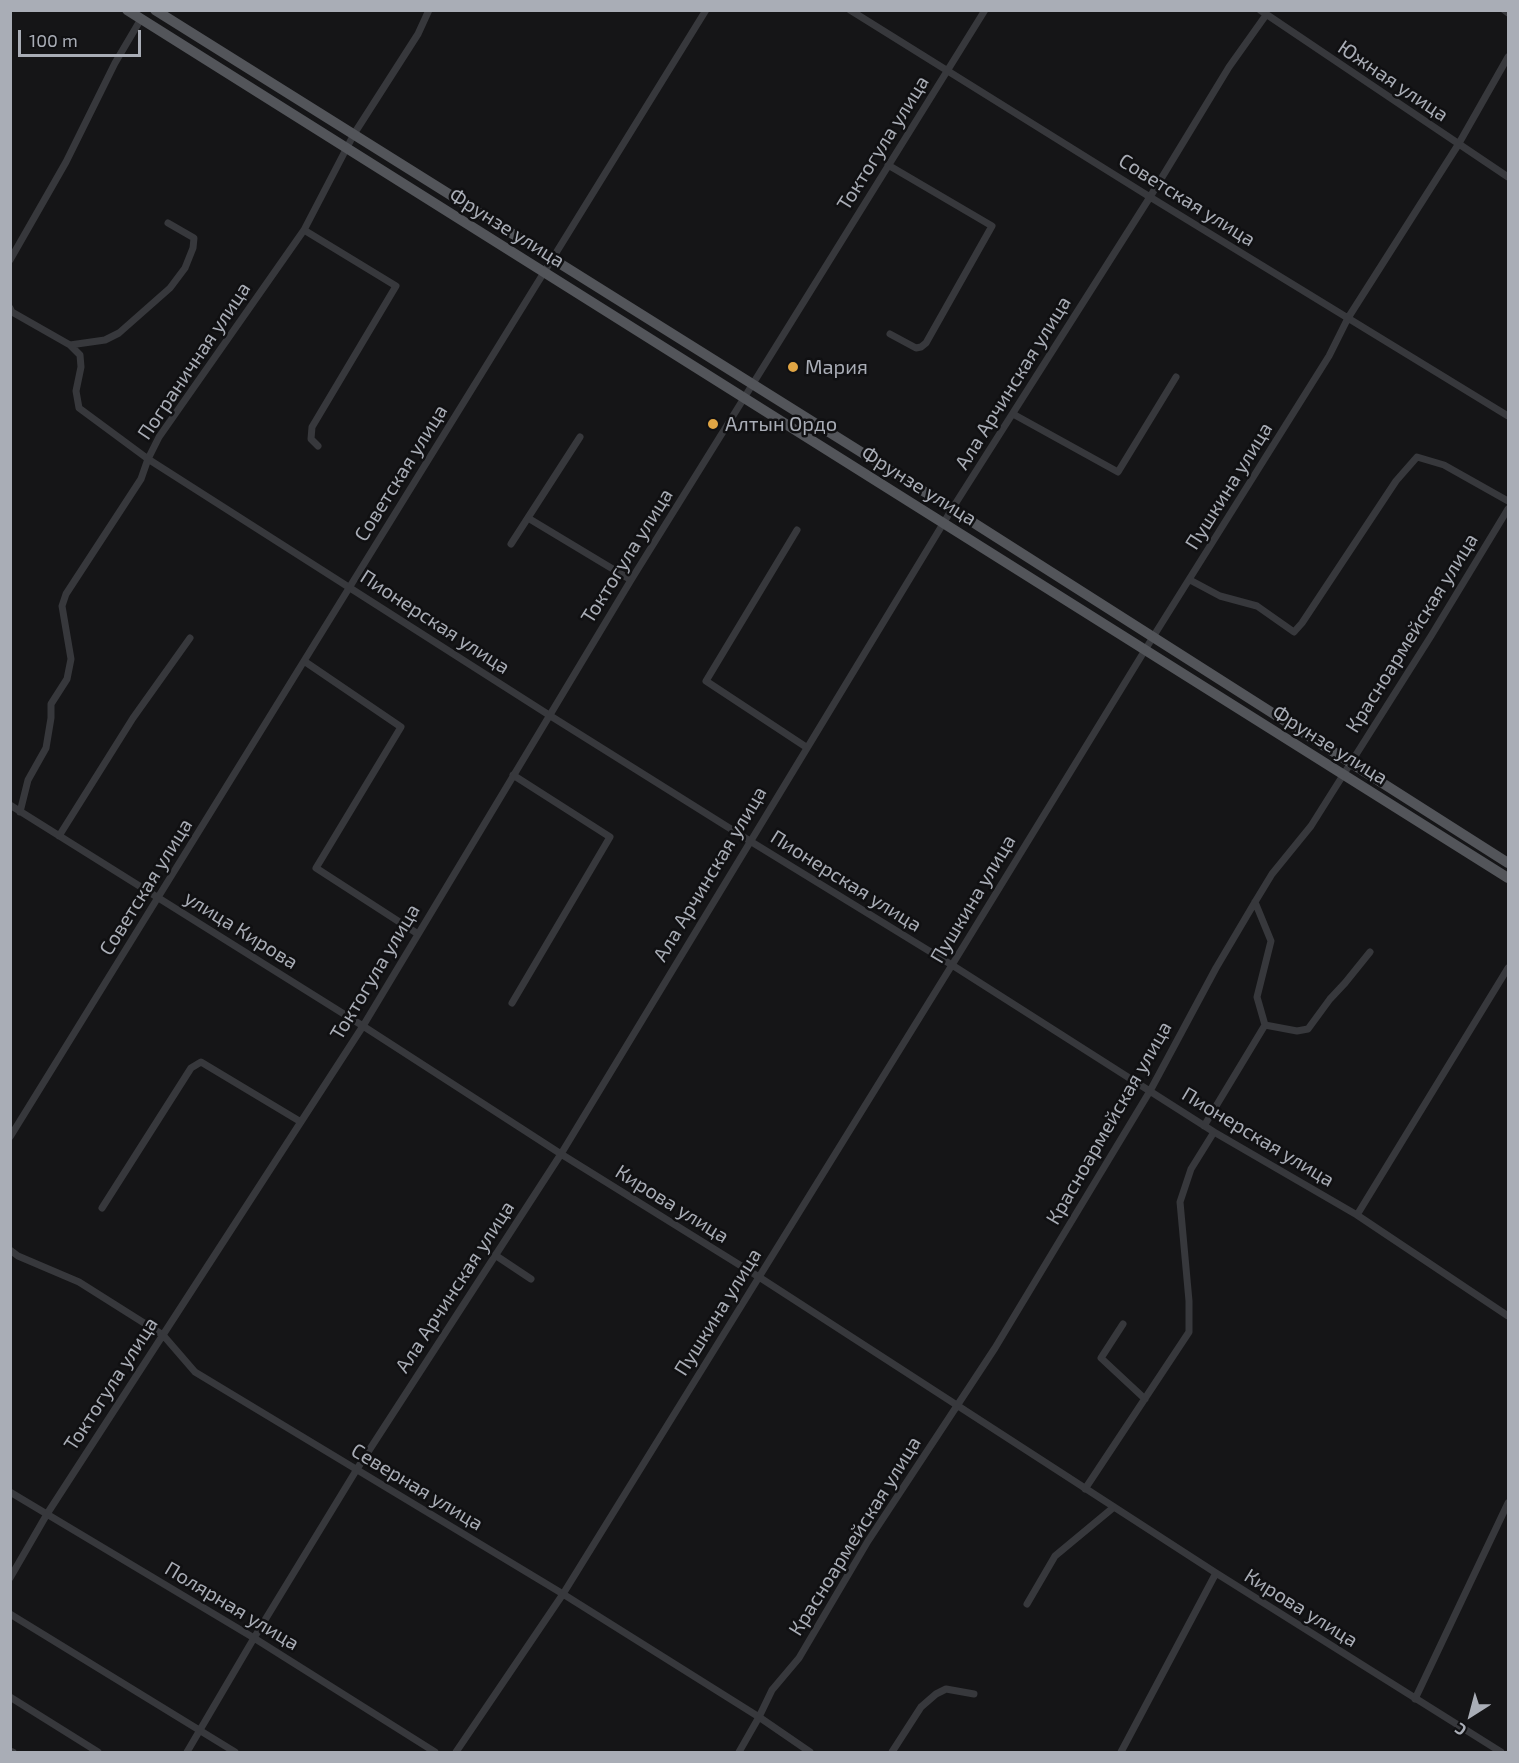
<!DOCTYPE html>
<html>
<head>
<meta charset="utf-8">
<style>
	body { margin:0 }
	#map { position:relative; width:1519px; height:1763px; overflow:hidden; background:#151517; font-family:"Exo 2",sans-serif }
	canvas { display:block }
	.frame { position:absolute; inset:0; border:12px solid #a9adb6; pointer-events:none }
	.north { position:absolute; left:1441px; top:1685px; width:60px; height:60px; -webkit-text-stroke:4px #101012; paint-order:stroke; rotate:216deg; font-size:16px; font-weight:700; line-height:24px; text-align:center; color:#a9adb6 }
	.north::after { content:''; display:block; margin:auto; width:21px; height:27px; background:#a9adb6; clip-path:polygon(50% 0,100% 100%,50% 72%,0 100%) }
	.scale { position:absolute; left:18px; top:30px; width:123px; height:27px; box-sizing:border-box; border:3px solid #a9adb6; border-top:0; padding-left:8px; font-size:18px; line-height:21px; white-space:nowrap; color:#a9adb6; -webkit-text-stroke:4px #101012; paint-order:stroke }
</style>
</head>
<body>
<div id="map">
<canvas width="1519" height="1763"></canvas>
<div class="frame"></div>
<div class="north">С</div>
<div class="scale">100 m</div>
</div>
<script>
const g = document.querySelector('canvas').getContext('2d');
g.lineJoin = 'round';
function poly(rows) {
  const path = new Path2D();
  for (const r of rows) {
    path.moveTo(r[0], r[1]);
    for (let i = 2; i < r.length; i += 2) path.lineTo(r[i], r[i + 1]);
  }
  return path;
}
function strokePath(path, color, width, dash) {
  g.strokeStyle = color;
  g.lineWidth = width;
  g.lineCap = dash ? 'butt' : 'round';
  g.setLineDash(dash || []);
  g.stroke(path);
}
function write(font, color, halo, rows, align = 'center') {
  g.font = font + ' "Exo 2",sans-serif';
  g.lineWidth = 5;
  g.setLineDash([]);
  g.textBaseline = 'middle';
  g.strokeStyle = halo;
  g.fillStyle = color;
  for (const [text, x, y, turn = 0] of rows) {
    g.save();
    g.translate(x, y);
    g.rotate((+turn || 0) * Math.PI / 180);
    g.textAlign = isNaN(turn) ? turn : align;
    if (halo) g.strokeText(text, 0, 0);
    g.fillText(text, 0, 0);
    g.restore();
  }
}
strokePath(poly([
	[850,10,1150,197,1508,416],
	[1260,10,1508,177],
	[1504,10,1508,13],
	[888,165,992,226,926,343,921,347,916,348,890,334],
	[304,230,396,286,312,427,311,439,318,446],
	[10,260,66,162,115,63,141,19],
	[10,308,12,312,70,345,105,340,119,333,170,288,185,268,193,248,194,238,168,223],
	[70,345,80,355,81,367,76,391,79,408,148,459,549,715,750,841,952,965,1214,1132,1357,1215,1508,1316],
	[1013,414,1118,472,1176,377],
	[528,518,631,580],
	[797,530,706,681,806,747],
	[511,544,580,437],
	[1190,580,1220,596,1257,606,1294,632,1302,623,1396,481,1417,457,1444,465,1508,501],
	[304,661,401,727,316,868,418,934],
	[10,805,363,1026,561,1154,759,1277,1216,1573,1501,1752],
	[20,812,28,780,46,748,51,718,51,704,67,679,71,659,62,606,66,594,141,479,148,459,159,437,304,230,354,134,418,34,429,10],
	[59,836,133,718,190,638],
	[512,1003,610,837,513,775],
	[1265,1025,1297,1031,1308,1029,1330,999,1345,983,1370,952],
	[1204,1126,1265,1025,1257,997,1271,941,1255,902],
	[10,1137,706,10],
	[102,1208,191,1068,201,1062,301,1122],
	[1357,1215,1508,968],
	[10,1250,18,1256,79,1282,163,1335,195,1372,563,1594,759,1717,810,1752],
	[495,1255,531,1279],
	[1123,1324,1101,1358,1145,1399],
	[1085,1489,1189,1332,1189,1301,1180,1202,1191,1169,1214,1132],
	[10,1492,254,1638,435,1752],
	[10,1578,47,1514,363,1026,631,580,985,10],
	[1027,1604,1055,1556,1114,1507],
	[10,1614,235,1752],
	[10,1697,98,1752],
	[1415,1699,1508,1503],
	[10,1751,13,1752],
	[187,1752,254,1638,357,1469,561,1154,952,509,1150,197,1229,67,1266,15],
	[456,1752,563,1594,952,965,1153,637,1329,356,1348,318,1458,145,1508,57],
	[739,1752,759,1717,772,1690,799,1658,868,1541,995,1348,1150,1091,1216,968,1255,902,1272,874,1311,826,1328,799,1431,636,1508,509],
	[892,1752,921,1707,936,1694,946,1689,974,1694],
	[1121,1752,1216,1573]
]), '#37383c', 7);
strokePath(poly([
	[127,10,1508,878],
	[155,10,952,509,1508,863]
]), '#53555a', 10);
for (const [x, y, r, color] of [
	[793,367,6,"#e0a544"],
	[713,424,6,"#e0a544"]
]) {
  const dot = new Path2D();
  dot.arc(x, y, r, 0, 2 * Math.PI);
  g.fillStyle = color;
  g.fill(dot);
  strokePath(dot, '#101012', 2);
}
write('20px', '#a9adb6', '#101012', [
	["Южная улица",1393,81,34],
	["Токтогула улица",883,143,-58],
	["Советская улица",1187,200,32],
	["Фрунзе улица",507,228,32],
	["Пограничная улица",194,361,-56],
	["Ала Арчинская улица",1013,383,-58],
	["Советская улица",401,473,-58],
	["Фрунзе улица",919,486,32],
	["Пушкина улица",1229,486,-58],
	["Токтогула улица",627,556,-58],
	["Пионерская улица",435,622,33],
	["Красноармейская улица",1412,633,-58],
	["Фрунзе улица",1330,745,32],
	["Ала Арчинская улица",710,874,-59],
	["Пионерская улица",846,881,32],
	["Советская улица",146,887,-58],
	["Пушкина улица",973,899,-59],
	["улица Кирова",241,930,32],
	["Токтогула улица",375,972,-59],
	["Красноармейская улица",1109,1123,-60],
	["Пионерская улица",1258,1137,31],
	["Кирова улица",672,1204,32],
	["Ала Арчинская улица",455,1287,-57],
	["Пушкина улица",718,1312,-58],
	["Токтогула улица",111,1384,-57],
	["Северная улица",417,1487,31],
	["Красноармейская улица",855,1536,-58],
	["Полярная улица",232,1606,31],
	["Кирова улица",1301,1608,32]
]);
write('20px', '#a9adb6', '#101012', [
	["Мария",805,367],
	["Алтын Ордо",725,424]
], 'left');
</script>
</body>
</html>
